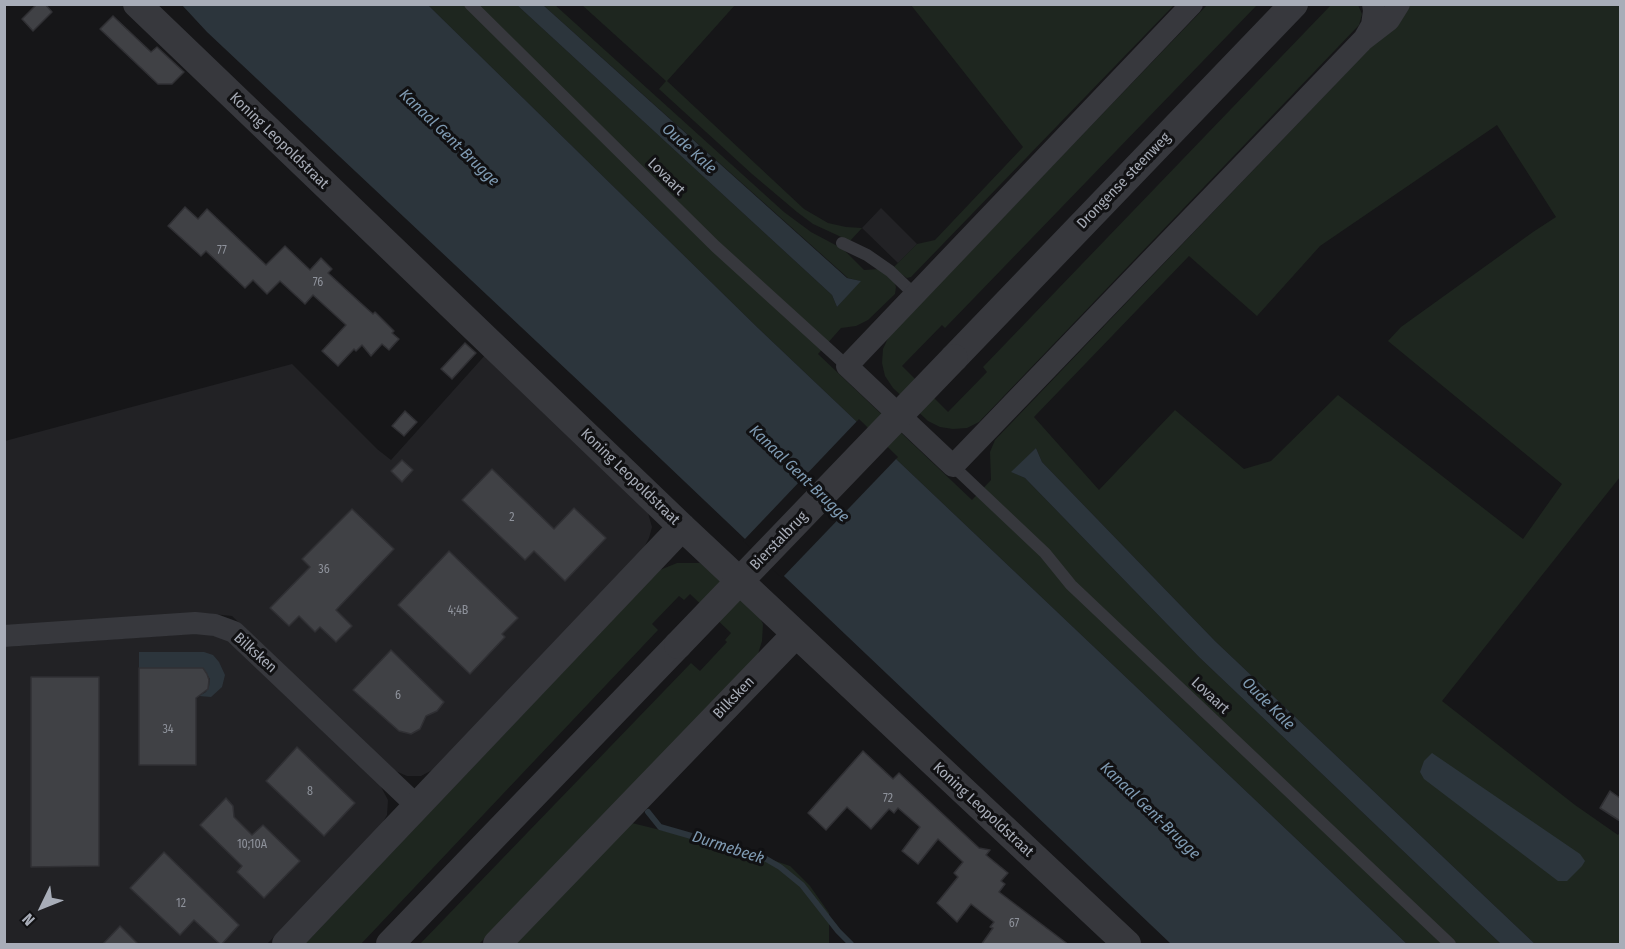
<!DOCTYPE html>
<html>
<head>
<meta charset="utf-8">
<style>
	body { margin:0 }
	#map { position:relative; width:1625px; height:949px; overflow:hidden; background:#161618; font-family:"Fira Sans Condensed",sans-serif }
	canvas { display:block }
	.frame { position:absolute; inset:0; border:6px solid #a8adb8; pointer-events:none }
	.north { position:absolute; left:12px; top:877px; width:60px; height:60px; -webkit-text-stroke:4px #111113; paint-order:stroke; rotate:227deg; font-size:16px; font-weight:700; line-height:24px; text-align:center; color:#a8adb8 }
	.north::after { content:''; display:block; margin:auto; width:21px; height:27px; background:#a8adb8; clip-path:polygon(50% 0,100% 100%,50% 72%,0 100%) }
</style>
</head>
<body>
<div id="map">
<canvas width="1625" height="949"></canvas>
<div class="frame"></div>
<div class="north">N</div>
</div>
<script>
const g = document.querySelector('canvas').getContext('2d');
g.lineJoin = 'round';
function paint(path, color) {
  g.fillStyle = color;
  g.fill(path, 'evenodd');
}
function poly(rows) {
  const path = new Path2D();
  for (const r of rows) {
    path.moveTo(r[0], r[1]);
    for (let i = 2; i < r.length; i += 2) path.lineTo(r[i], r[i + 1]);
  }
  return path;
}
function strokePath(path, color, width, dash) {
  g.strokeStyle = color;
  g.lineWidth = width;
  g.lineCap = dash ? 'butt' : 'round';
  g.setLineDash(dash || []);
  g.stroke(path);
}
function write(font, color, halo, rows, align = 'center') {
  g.font = font + ' "Fira Sans Condensed",sans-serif';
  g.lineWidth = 6;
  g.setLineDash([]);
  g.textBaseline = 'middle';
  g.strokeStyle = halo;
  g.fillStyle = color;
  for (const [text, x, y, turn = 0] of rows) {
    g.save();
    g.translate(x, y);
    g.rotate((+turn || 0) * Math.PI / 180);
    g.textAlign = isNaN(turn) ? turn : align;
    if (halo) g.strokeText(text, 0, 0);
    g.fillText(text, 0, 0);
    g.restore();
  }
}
paint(poly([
	[881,208,917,244,898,263,862,228],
	[487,353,648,513,652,527,649,538,642,551,438,767,421,776,407,776,393,770,232,616,203,613,5,627,5,441,292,364,377,449,391,460],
	[200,633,223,637,233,645,380,785,388,800,387,815,378,831,267,944,5,944,5,647]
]), '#222225');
paint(poly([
	[428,5,517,5,832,295,837,307,860,281,848,278,543,5,555,5,784,212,811,232,843,249,864,270,880,269,894,282,896,287,895,294,868,320,856,326,841,328,818,354,972,500,991,480,990,452,995,440,1392,25,1407,5,1620,5,1620,477,1442,701,1575,805,1618,835,1620,832,1620,944,1535,944,1215,641,1042,462,1036,448,1012,472,1025,478,1199,657,1501,944,1407,944,758,328],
	[1497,125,1556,217,1533,232,1401,327,1388,341,1562,484,1523,539,1338,395,1271,461,1244,469,1175,410,1099,490,1034,417,1189,256,1257,316,1320,246],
	[582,5,735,5,667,81,804,209,828,223,846,227,862,228,850,241,813,224,797,212,752,174,659,89,666,81],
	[911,5,1174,5,911,277,907,278,893,268,917,244,935,240,1023,147],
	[1207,5,1257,5,945,328,942,325,902,366,948,412,987,372,983,367,1331,5,1358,5,1362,14,1359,25,979,422,967,428,953,429,940,427,928,421,893,388,885,376,882,363,883,349,889,336],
	[677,563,700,563,756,610,763,624,762,641,758,654,744,673,479,944,420,944,691,663,700,671,727,642,725,640,731,633,690,594,684,600,679,596,652,624,658,630,361,944,305,944,660,570],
	[632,823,749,852,790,866,810,886,829,913,829,944,514,944]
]), '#1e261f');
paint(poly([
	[182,5,428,5,758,328,1407,944,1171,944,603,404,207,32],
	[517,5,543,5,847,278,861,281,837,307,832,295],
	[1036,448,1042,462,1215,641,1535,944,1501,944,1199,657,1025,478,1011,472],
	[139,652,204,652,213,655,219,662,225,675,222,687,211,697,199,696,206,692,209,686,210,679,203,668,139,668],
	[1432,753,1580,854,1585,861,1582,866,1567,881,1558,881,1424,779,1420,772,1424,761]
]), '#2c353c');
paint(poly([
	[859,419,898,457,782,578,743,541]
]), '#161618');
strokePath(poly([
	[648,812,660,827,761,856,780,867,802,885,838,931,851,944]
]), '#2c353c', 6);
const building = poly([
	[37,4,45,4,52,12,33,31,22,19,37,4],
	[113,16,151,52,157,47,184,72,172,84,158,84,100,29,113,16],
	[185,207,198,219,207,209,266,265,285,246,310,270,321,258,332,269,328,273,364,306,373,314,375,312,394,331,392,333,399,339,389,350,382,344,371,356,362,345,356,351,354,349,338,366,322,351,346,325,313,295,305,304,280,281,267,294,253,280,245,288,206,251,201,256,168,226,185,207],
	[465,343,476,353,452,379,441,369,465,343],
	[405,411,417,422,404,436,392,426,405,411],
	[402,460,413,470,402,482,391,471,402,460],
	[492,469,554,529,574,508,606,538,565,581,534,551,525,560,462,500,492,469],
	[352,509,394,549,336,610,352,626,336,642,320,627,315,632,299,616,289,626,270,608,310,567,302,559,352,509],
	[449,551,518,618,502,634,505,637,470,674,398,605,449,551],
	[391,650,444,702,437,711,426,716,420,729,411,734,399,731,353,690,391,650],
	[139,668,203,668,207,674,209,680,208,689,196,698,196,765,139,765,139,668],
	[31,677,99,677,99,866,31,867,31,677],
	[297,747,355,803,324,836,266,781,297,747],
	[863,751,893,779,899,773,979,848,990,850,986,855,1008,873,1001,881,1005,884,999,892,1069,945,981,945,993,928,990,927,994,922,971,904,957,922,937,903,958,877,954,873,963,862,938,839,918,864,902,851,920,827,898,808,894,813,889,809,871,829,847,807,826,830,808,813,863,751],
	[1610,791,1620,798,1620,821,1600,808,1610,791],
	[226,798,233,806,234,817,252,835,263,825,300,861,264,898,237,872,242,866,200,825,226,798],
	[164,852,239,925,221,945,194,920,180,935,130,888,164,852],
	[120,926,139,945,102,945,120,926]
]);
paint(building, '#404145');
strokePath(building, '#303034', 1.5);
strokePath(poly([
	[470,4,715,246,847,366],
	[842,243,867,255,890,271,915,295],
	[953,466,1045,553,1071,585,1450,944]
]), '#37383d', 12);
strokePath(poly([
	[1192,4,847,366,953,466,1363,40,1389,20,1399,4],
	[1364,39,1372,25,1374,11,1373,4],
	[4,636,195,623,215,625,234,632,418,807]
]), '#37383d', 22);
strokePath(poly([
	[137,4,682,527,1127,944],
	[954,358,1294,4],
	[286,944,682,527],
	[390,944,678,645],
	[497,944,796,634]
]), '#37383d', 28);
strokePath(poly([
	[678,645,954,358]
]), '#37383d', 28);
write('12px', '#8e929b', null, [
	["77",222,251],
	["76",318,283],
	["2",512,518],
	["36",324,570],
	["4;4B",458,611],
	["6",398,696],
	["34",168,730],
	["8",310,792],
	["72",888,799],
	["10;10A",252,845],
	["12",181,904],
	["67",1014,924]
]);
write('15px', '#a8adb8', '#111113', [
	["Koning Leopoldstraat",279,141,44],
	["Lovaart",666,177,45],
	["Drongense steenweg",1124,181,-46],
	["Koning Leopoldstraat",630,477,44],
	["Bierstalbrug",779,541,-46],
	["Bilksken",255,653,42],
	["Lovaart",1210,696,43],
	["Bilksken",734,698,-46],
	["Koning Leopoldstraat",983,810,43]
]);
write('italic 16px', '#7f9bb3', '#111113', [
	["Kanaal Gent-Brugge",449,138,44],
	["Oude Kale",689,149,42],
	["Kanaal Gent-Brugge",799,474,44],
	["Oude Kale",1268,704,45],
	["Kanaal Gent-Brugge",1150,811,44],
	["Durmebeek",728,848,18]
]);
</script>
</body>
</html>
